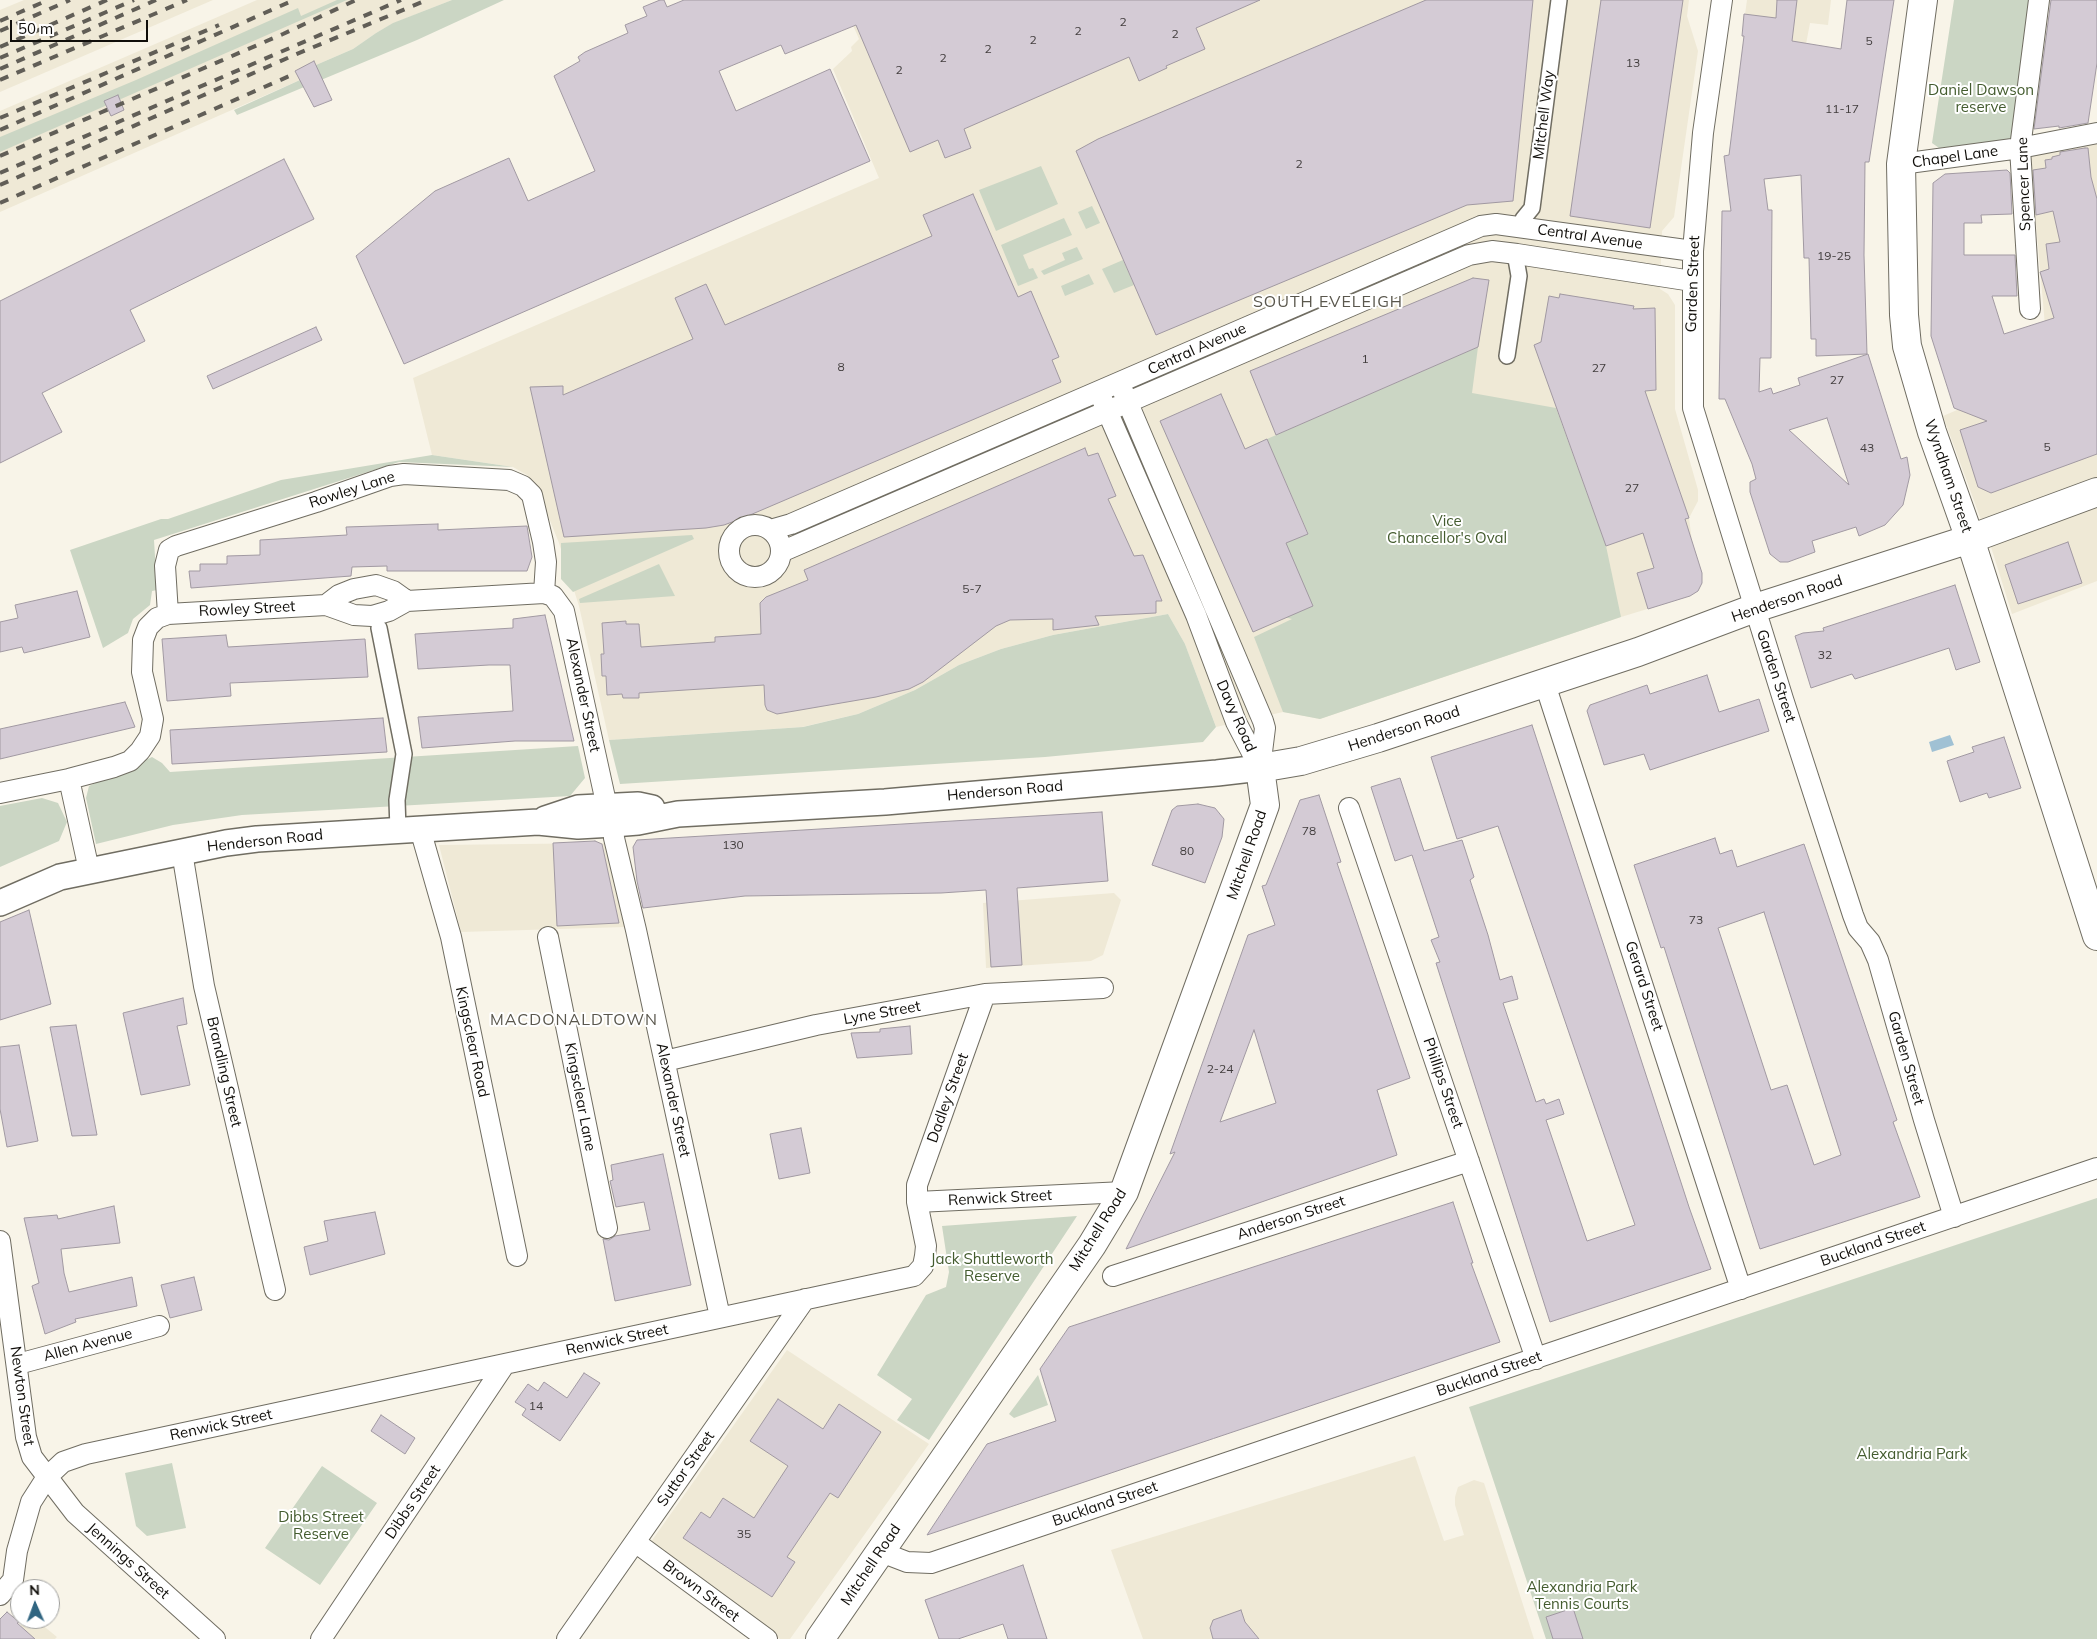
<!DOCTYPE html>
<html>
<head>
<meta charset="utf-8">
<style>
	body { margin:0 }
	#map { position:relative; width:2097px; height:1639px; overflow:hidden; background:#f8f4e8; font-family:Mulish,sans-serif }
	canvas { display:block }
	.north { position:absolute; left:10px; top:1579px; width:50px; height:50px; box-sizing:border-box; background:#fff; border:1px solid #9f9f9d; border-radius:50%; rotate:358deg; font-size:14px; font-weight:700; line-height:20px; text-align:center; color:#100e0a }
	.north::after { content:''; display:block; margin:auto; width:18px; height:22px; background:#306581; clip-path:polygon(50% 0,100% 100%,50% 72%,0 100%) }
	.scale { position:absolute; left:10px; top:20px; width:138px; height:22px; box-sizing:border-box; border:2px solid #100e0a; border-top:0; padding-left:6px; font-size:15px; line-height:18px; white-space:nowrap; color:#100e0a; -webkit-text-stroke:4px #fff; paint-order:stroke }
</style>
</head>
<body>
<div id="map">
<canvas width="2097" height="1639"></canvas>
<div class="north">N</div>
<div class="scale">50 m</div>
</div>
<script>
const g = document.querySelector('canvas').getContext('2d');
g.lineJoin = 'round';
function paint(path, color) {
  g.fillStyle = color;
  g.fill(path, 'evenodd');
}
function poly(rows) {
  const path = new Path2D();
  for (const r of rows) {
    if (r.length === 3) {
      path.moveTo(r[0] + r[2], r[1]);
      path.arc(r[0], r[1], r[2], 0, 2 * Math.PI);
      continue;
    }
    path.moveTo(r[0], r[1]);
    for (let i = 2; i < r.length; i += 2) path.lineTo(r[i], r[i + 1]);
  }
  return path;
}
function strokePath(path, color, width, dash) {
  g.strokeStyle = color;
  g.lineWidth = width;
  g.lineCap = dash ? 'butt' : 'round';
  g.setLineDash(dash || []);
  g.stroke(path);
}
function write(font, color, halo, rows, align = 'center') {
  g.font = font + ' Mulish,sans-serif';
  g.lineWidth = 4;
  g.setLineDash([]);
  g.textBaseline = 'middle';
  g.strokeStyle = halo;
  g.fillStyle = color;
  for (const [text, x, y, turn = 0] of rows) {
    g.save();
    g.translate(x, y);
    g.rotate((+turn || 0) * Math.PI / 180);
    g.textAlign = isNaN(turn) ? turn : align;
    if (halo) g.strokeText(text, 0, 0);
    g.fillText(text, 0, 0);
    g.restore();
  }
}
paint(poly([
	[24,0,213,0,0,92,0,10],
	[257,0,452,0,394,23,376,33,353,49,316,65,318,71,300,80,0,212,0,111],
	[842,0,1689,0,1687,16,1698,51,1674,217,1662,231,1660,289,1668,294,1675,305,1675,409,1698,490,1698,501,1689,518,1692,541,1702,573,1702,583,1698,591,1690,596,1621,617,1320,719,1283,712,1216,727,1185,644,1168,614,1053,635,1001,649,959,665,915,690,858,714,802,727,609,740,579,606,559,543,537,488,527,475,513,467,432,455,413,378,879,178,833,69,852,51,851,47,859,39],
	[1747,0,1831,0,1828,25,1810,23,1806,44,1742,36],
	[2097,140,2097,581,2012,614,1992,550,1943,416,2049,371,2030,155],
	[606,843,625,927,461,932,439,845],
	[1114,893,1121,900,1103,955,1091,961,986,968,983,903],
	[787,1350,929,1444,790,1639,780,1639,648,1546],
	[1415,1456,1444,1541,1464,1535,1455,1505,1455,1497,1458,1487,1474,1480,1484,1483,1534,1639,1143,1639,1111,1550],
	[27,1619,35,1619,57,1637,55,1639,8,1639]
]), '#efe9d6');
paint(poly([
	[337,0,347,0,0,152,0,137,136,80,298,8,301,16],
	[452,0,504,0,417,40,237,115,234,110,300,80,316,65,353,49,376,33,393,23],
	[1954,0,2033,0,2011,140,1939,148,1932,143],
	[1041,166,1058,204,996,231,979,190],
	[1092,206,1100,223,1086,229,1078,212],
	[1064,218,1072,235,1023,255,1029,269,1033,268,1038,278,1018,286,1001,245],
	[1077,247,1083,259,1044,275,1041,271,1065,260,1062,253],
	[1123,260,1134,285,1114,293,1102,269],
	[1089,274,1094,284,1065,296,1061,286],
	[1478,347,1472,393,1556,408,1606,546,1621,617,1320,719,1283,712,1254,637,1292,619,1284,617,1286,543,1308,533,1267,439],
	[432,455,513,467,399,462,154,540,157,590,152,591,150,605,133,619,128,633,103,648,70,550,161,519,168,519,281,480],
	[692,535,694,539,573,592,561,579,561,543],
	[659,564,675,596,580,603,579,599],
	[1168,614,1185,644,1216,727,1203,742,1045,757,620,784,609,740,803,727,858,714,915,690,959,665,1001,649,1053,635],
	[578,746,585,778,570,796,242,815,173,825,96,844,86,798,89,786,152,757,162,763,170,772],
	[42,798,58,803,67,822,59,841,0,867,0,806],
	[2097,1198,2097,1639,1546,1639,1469,1407],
	[1077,1216,929,1440,897,1420,912,1399,877,1375,926,1295,946,1287,949,1272,942,1226],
	[1038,1375,1048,1405,1014,1418,1009,1414],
	[172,1463,186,1528,147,1536,136,1526,125,1473],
	[322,1466,377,1503,320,1585,265,1548]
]), '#cbd6c4');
paint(poly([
	[1950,735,1954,745,1932,752,1929,742]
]), '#a0c1d4');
const building = poly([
	[660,0,664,0,667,7,684,0,1260,0,1196,28,1205,49,1166,66,1167,68,1139,81,1129,57,964,129,971,148,945,158,938,140,910,152,856,25,785,54,781,45,719,71,736,111,830,69,870,161,404,364,356,256,435,191,509,158,528,201,595,171,554,76,580,61,578,57,585,52,628,33,625,25,647,16,643,7,660,0],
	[1426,0,1533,0,1513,201,1467,205,1156,335,1076,151,1098,139,1426,0],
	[1601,0,1683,0,1650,228,1570,216,1601,0],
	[1777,0,1797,0,1792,41,1841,49,1847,0,1894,0,1869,162,1865,162,1864,255,1867,354,1816,356,1816,339,1811,339,1809,258,1804,258,1801,175,1764,179,1768,210,1772,210,1771,358,1760,358,1759,392,1771,388,1773,394,1800,385,1798,378,1868,354,1901,459,1907,457,1910,475,1903,505,1885,525,1859,536,1856,527,1812,541,1815,552,1788,562,1780,562,1770,554,1750,492,1750,482,1756,479,1752,464,1725,399,1719,399,1722,211,1731,211,1724,156,1729,155,1744,36,1742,36,1744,14,1776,18,1777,0],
	[1827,418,1849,485,1789,430,1827,418],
	[2051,0,2097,0,2097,63,2088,123,2059,128,2059,126,2034,129,2051,0],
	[314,61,332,100,314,107,295,71,314,61],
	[118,95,124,110,111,116,104,101,118,95],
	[2085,148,2088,148,2091,177,2097,199,2097,454,1991,493,1978,487,1960,430,1987,421,1954,408,1931,336,1933,183,1945,174,2007,170,2010,173,2012,214,1981,215,1982,223,1964,223,1964,255,2015,255,2017,296,1992,296,2004,334,2054,318,2040,272,2049,269,2046,244,2060,242,2053,211,2036,215,2033,170,2046,168,2045,160,2052,159,2052,157,2060,155,2060,152,2085,148],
	[284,159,314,219,130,310,145,341,42,393,62,432,0,463,0,301,284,159],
	[973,194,1018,297,1031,291,1059,357,1052,360,1061,382,743,518,724,525,706,528,564,537,530,387,563,386,563,395,693,339,675,298,706,284,725,325,932,236,923,215,973,194],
	[1473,278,1489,280,1478,347,1276,435,1250,371,1473,278],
	[1560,294,1634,306,1633,309,1655,308,1656,390,1645,391,1689,518,1685,519,1702,573,1702,583,1698,591,1690,596,1648,609,1637,573,1654,568,1643,533,1606,546,1534,345,1541,342,1549,296,1559,298,1560,294],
	[316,327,322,340,213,389,207,376,316,327],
	[1221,394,1245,449,1267,439,1308,534,1286,543,1313,606,1253,632,1160,421,1221,394],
	[1085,448,1088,456,1098,453,1116,496,1108,499,1134,556,1143,555,1162,601,1156,601,1156,613,1095,616,1099,625,1053,630,1053,619,1010,620,996,626,923,682,909,689,876,697,777,714,767,710,765,705,764,685,639,693,639,698,623,698,622,694,607,695,606,676,602,676,601,654,604,654,602,623,626,621,626,624,639,624,641,647,715,642,715,637,761,634,760,603,766,597,808,580,804,570,1085,448],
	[438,524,438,530,527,526,532,557,527,571,387,571,387,566,352,567,351,576,191,588,189,571,200,571,200,564,227,564,227,556,260,555,260,540,347,535,346,527,438,524],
	[2068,542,2082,583,2018,604,2005,565,2068,542],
	[1955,585,1980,662,1956,670,1949,648,1855,679,1852,674,1811,688,1795,636,1803,633,1824,631,1823,628,1955,585],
	[77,591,90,637,24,653,22,647,0,652,0,622,18,618,15,605,77,591],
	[545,615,574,741,515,741,422,748,418,717,513,711,510,665,489,665,418,669,415,634,513,628,513,619,545,615],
	[226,635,228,647,365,639,368,677,230,683,231,696,167,701,162,639,226,635],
	[1707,675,1719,712,1759,699,1769,731,1650,770,1644,754,1604,765,1587,711,1590,705,1647,685,1650,694,1707,675],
	[125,702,135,727,0,759,0,729,125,702],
	[383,718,387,752,172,764,170,730,383,718],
	[1532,725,1689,1207,1711,1269,1550,1322,1436,963,1440,962,1431,940,1439,937,1412,855,1395,861,1371,787,1400,778,1424,851,1462,840,1474,877,1470,880,1488,935,1500,980,1512,976,1518,999,1503,1003,1536,1102,1544,1099,1546,1104,1559,1099,1564,1114,1546,1120,1587,1241,1635,1225,1498,826,1457,839,1431,757,1532,725],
	[2004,737,2021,788,1989,798,1987,793,1960,802,1947,761,1974,752,1972,747,2004,737],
	[1319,795,1341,862,1337,863,1410,1078,1377,1090,1397,1155,1126,1249,1175,1152,1170,1154,1248,935,1275,925,1262,886,1266,885,1300,800,1319,795],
	[1254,1030,1276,1103,1220,1122,1254,1030],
	[1198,804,1215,808,1224,819,1222,837,1205,883,1152,865,1172,810,1177,806,1198,804],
	[1102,812,1108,881,1017,888,1022,965,991,967,986,890,941,893,745,896,643,908,637,881,633,847,637,840,1102,812],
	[1715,838,1720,854,1732,850,1737,867,1804,844,1897,1120,1893,1122,1920,1197,1760,1249,1664,947,1661,948,1634,865,1715,838],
	[1764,912,1841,1155,1814,1165,1787,1085,1771,1090,1718,928,1764,912],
	[595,841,602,844,619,923,557,926,553,843,595,841],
	[29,910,51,1004,0,1020,0,922,29,910],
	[183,998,187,1024,177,1026,190,1085,141,1095,123,1013,183,998],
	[76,1025,97,1135,72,1136,50,1027,76,1025],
	[910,1026,912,1054,857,1058,851,1033,880,1032,880,1029,910,1026],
	[19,1045,38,1141,7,1147,0,1109,0,1047,19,1045],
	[801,1128,810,1173,779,1179,770,1134,801,1128],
	[663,1154,691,1285,615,1301,603,1239,609,1240,615,1236,650,1230,644,1202,616,1207,610,1181,613,1180,611,1165,663,1154],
	[1453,1202,1473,1263,1471,1263,1500,1342,927,1535,987,1444,1056,1421,1040,1369,1069,1327,1453,1202],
	[114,1206,120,1243,61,1249,64,1273,69,1292,132,1277,137,1306,75,1319,76,1322,45,1334,32,1286,39,1283,24,1218,57,1215,58,1219,114,1206],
	[375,1212,385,1254,310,1275,304,1247,328,1241,324,1221,375,1212],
	[194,1277,202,1310,170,1318,161,1285,194,1277],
	[584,1373,600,1383,560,1441,522,1415,526,1409,515,1402,528,1384,538,1391,544,1382,567,1398,584,1373],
	[778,1399,823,1429,839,1404,881,1432,838,1498,830,1493,787,1557,795,1562,772,1597,683,1538,701,1512,710,1518,723,1498,754,1518,788,1466,750,1441,778,1399],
	[381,1415,415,1438,405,1454,371,1431,381,1415],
	[1023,1565,1047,1639,1008,1639,1003,1624,958,1639,939,1639,925,1600,1023,1565],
	[1573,1608,1583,1639,1553,1639,1546,1617,1573,1608],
	[1241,1610,1245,1622,1259,1639,1213,1639,1210,1628,1213,1620,1241,1610],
	[7,1612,19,1622,17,1623,35,1639,0,1639,0,1619,7,1612]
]);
paint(building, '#d4cbd5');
strokePath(building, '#a199a2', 1);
const pedestrian = poly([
	[1521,227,1523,219,1532,208,1559,0],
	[1507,356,1519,276,1516,259],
	[379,628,404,754,397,800,398,830]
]);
const minor = poly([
	[1722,0,1703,133,1693,251,1693,408,1783,699,1853,915,1858,928,1870,942,1878,960,1924,1120,1954,1217],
	[1901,164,2020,148,2097,133],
	[2030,309,2020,148,2039,0],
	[1122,389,1263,721,1265,728,1260,768],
	[1102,399,1196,615,1236,722,1260,768],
	[755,551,26],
	[770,530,791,524,1481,226,1496,224,1693,251],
	[781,552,1469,255,1492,251,1517,254,1692,281],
	[326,605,339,595,354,589,376,585,393,591,407,601],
	[168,614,165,566,169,550,176,546,316,502,390,476,404,474,509,480,523,486,532,495,543,542,546,562,544,593],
	[1545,684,1741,1289],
	[69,779,89,870],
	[0,793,69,779,114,767,130,761,140,751,150,736,153,719,142,672,143,640,148,627,157,618,168,614,326,605,354,615,372,616,389,611,407,601,544,593,553,596,564,611,607,807],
	[1349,808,1536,1359],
	[613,824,614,838,636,930,720,1317],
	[420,829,451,937,517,1256],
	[182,852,204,986,275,1290],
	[548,937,607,1228],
	[665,1061,816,1025,985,994,1103,988],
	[917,1202,917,1185,985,994],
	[0,1241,26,1437,32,1457,75,1513,215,1639],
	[1113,1276,1469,1161],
	[18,1364,159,1326],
	[635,1542,767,1639],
	[881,1552,907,1562,931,1563,2097,1168],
	[0,1595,13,1580,17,1551,31,1502,47,1477,63,1462,86,1454,914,1276,923,1266,925,1256,926,1246,917,1202,1124,1192],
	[321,1639,505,1364],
	[567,1639,805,1299]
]);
const tertiary = poly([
	[545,819,578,808,638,805,652,808],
	[0,903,60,877,226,843,257,839,538,822,578,826,613,824,638,822,678,814,885,802,1217,773,1260,768]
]);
const secondary = poly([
	[820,1639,1092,1245,1124,1192,1265,805,1260,768,1301,761,1378,738,1638,652,1755,608,1970,539,2097,936]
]);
const primary = poly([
	[1923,0,1901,164,1904,315,1907,346,1932,432,1970,539,2097,492]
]);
strokePath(pedestrian, '#706d62', 18);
strokePath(minor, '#706d62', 22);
strokePath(tertiary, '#706d62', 28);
strokePath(secondary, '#706d62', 30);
strokePath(primary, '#706d62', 30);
strokePath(pedestrian, '#fff', 15);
strokePath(minor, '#fff', 20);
strokePath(tertiary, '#fff', 25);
strokePath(secondary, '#fff', 28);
strokePath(primary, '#fff', 28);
strokePath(poly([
	[0,21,48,0],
	[0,31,70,0],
	[0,47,107,0],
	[0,58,134,0],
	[0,69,156,0],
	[0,80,187,0],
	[0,118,219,25],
	[0,130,294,0],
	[0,156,283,34,356,0],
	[0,173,401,0],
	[0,185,292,56,427,0],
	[0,203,294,74]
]), '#615e57', 4, [9, 9]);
write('12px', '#413d3d', null, [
	["2",1123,22],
	["2",1078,31],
	["2",1175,34],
	["2",1033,40],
	["5",1869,41],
	["2",988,49],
	["2",943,58],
	["13",1633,63],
	["2",899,70],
	["11-17",1842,109],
	["2",1299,164],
	["19-25",1834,256],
	["1",1365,359],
	["8",841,367],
	["27",1599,368],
	["27",1837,380],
	["5",2047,447],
	["43",1867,448],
	["27",1632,488],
	["5-7",972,589],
	["32",1825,655],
	["78",1309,831],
	["130",733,845],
	["80",1187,851],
	["73",1696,920],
	["2-24",1220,1069],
	["14",536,1406],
	["35",744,1534]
]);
write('15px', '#445c2f', '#fff', [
	["Daniel Dawson",1981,90],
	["reserve",1981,107],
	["Vice",1447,521],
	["Chancellor's Oval",1447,538],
	["Jack Shuttleworth",992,1259],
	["Reserve",992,1276],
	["Alexandria Park",1912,1454],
	["Dibbs Street",321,1517],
	["Reserve",321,1534],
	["Alexandria Park",1582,1587],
	["Tennis Courts",1582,1604]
]);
write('15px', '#100e0a', '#fff', [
	["Mitchell Way",1544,115,-83],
	["Chapel Lane",1955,157,-8],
	["Spencer Lane",2024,184,-92],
	["Central Avenue",1590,237,8],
	["Garden Street",1693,284,-88],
	["Central Avenue",1197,349,-24],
	["Wyndham Street",1948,476,71],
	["Rowley Lane",352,490,-18],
	["Henderson Road",1787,599,-19],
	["Rowley Street",247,609,-3],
	["Garden Street",1776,676,72],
	["Alexander Street",583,695,78],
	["Davy Road",1236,716,66],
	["Henderson Road",1404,729,-18],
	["Henderson Road",1005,791,-5],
	["Henderson Road",265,841,-6],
	["Mitchell Road",1247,855,-71],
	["Gerard Street",1644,986,72],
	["Lyne Street",882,1013,-10],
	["Kingsclear Road",472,1042,78],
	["Garden Street",1906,1058,74],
	["Brandling Street",224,1072,77],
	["Phillips Street",1443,1083,71],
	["Kingsclear Lane",580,1097,79],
	["Dadley Street",948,1098,-70],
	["Alexander Street",673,1100,78],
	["Renwick Street",1000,1198,-3],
	["Anderson Street",1291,1218,-18],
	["Mitchell Road",1098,1230,-58],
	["Buckland Street",1873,1244,-19],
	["Renwick Street",617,1340,-12],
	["Allen Avenue",88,1345,-15],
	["Buckland Street",1489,1374,-19],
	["Newton Street",22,1396,82],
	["Renwick Street",221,1425,-12],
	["Suttor Street",686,1469,-55],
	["Dibbs Street",413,1502,-56],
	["Buckland Street",1105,1504,-19],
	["Jennings Street",128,1561,42],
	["Mitchell Road",871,1565,-56],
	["Brown Street",701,1591,37]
]);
g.letterSpacing = '1px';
write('16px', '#5a574d', '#fff', [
	["SOUTH EVELEIGH",1328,302],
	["MACDONALDTOWN",574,1020]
]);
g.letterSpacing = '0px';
</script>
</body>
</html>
